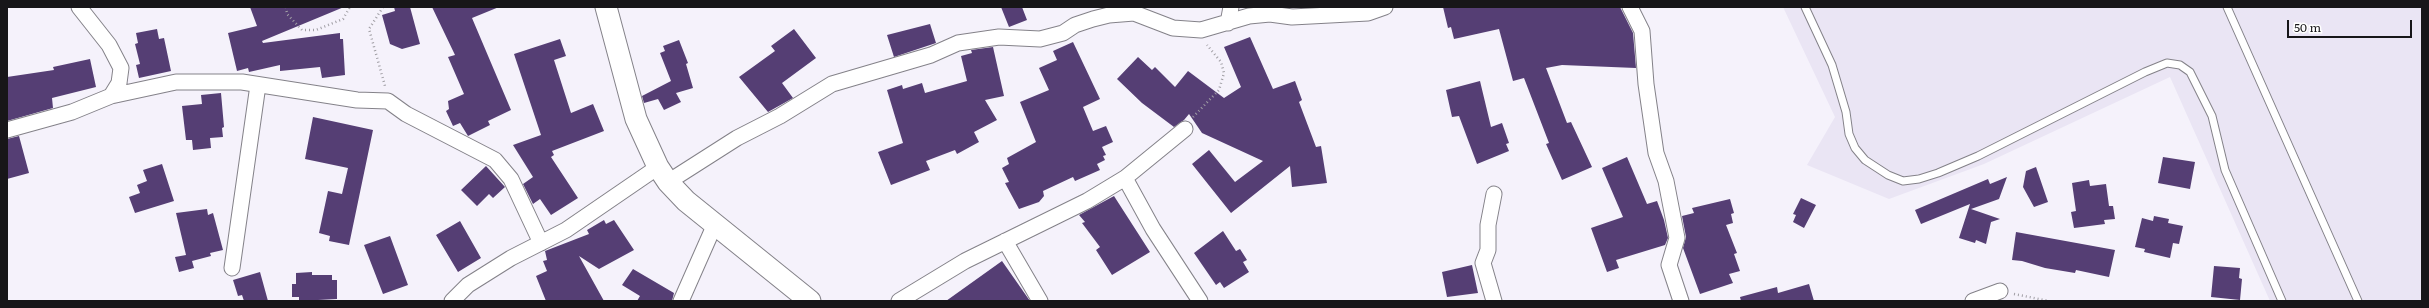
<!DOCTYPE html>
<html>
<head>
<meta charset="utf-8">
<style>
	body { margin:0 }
	#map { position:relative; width:2429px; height:308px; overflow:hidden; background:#f5f2fb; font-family:Literata,serif }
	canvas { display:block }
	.frame { position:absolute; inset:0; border:8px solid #171619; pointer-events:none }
	.scale { position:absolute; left:2287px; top:20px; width:125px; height:18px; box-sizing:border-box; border:2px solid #171619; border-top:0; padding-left:5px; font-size:12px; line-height:14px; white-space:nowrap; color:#171619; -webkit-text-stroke:3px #fff; paint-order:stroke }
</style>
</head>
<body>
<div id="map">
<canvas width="2429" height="308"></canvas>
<div class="frame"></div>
<div class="scale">50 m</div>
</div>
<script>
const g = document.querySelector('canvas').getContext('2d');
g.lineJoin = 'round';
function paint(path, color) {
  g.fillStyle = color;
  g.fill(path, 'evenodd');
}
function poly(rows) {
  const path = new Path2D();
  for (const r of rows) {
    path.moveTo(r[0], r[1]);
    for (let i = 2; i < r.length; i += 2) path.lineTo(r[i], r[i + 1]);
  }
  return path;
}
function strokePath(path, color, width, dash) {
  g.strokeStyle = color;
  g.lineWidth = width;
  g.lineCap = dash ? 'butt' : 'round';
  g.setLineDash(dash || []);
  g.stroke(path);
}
paint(poly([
	[1783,7,2422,7,2422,301,2270,301,2170,77,1984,164,1889,199,1807,165,1835,117]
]), '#eae5f4');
paint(poly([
	[250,7,344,7,262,41,263,43,340,33,340,39,343,39,345,75,322,78,320,67,280,71,280,65,249,72,248,68,237,71,228,33,257,26],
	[394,7,410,7,420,44,402,49,390,44,382,15,395,11],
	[432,7,499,7,472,18,511,110,488,121,490,125,468,136,460,123,453,126,446,111,449,109,448,101,464,94,448,57,455,55],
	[1001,7,1022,7,1027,20,1009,27],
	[1443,7,1620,7,1633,33,1636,68,1562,65,1546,68,1567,123,1571,122,1592,167,1562,180,1546,144,1549,143,1524,78,1513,81,1499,29,1454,39,1451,27,1448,28],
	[930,24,936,43,894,57,887,35],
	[157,29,159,39,164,38,171,71,139,78,136,65,140,64,135,44,138,43,136,33],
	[794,29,816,58,782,83,793,98,768,112,739,77,775,51,771,46],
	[1250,37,1273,89,1295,81,1302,100,1299,102,1316,147,1321,146,1327,183,1292,187,1290,166,1231,213,1192,164,1209,150,1235,182,1263,161,1202,133,1189,114,1184,120,1174,127,1142,103,1117,79,1138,57,1152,70,1155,67,1175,87,1188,71,1224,98,1241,87,1224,47],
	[560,39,566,56,554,60,571,113,593,104,604,131,552,151,554,155,551,157,578,198,551,215,540,199,533,204,523,184,533,177,513,145,541,135,514,54],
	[679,40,688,63,686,64,693,88,676,93,681,102,664,110,658,99,644,103,642,96,671,81,660,53,665,51,663,46],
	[1073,42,1100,99,1083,107,1093,131,1106,126,1113,142,1102,147,1106,155,1103,156,1105,160,1097,164,1100,170,1075,181,1073,177,1043,191,1044,196,1039,202,1019,209,1005,183,1009,182,1002,168,1009,164,1007,158,1036,142,1020,102,1049,90,1039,68,1057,60,1053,51],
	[993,47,1004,96,985,100,997,120,974,132,979,142,957,154,955,150,926,161,930,170,891,185,878,152,903,143,887,90,902,85,903,89,922,83,925,93,967,81,961,56,972,53,971,50],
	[90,59,96,87,52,98,53,108,7,121,7,77,54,70,53,67],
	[1480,81,1491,127,1502,123,1509,143,1506,144,1509,151,1477,164,1459,116,1452,117,1446,90],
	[221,93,224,127,222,128,223,137,210,138,211,148,193,150,192,140,186,140,182,106,202,104,201,95],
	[313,117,373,130,349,245,329,241,330,236,319,233,328,191,342,194,348,168,305,159],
	[19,136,29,173,7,179,7,139],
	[1627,157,1647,204,1657,201,1664,220,1668,238,1665,245,1616,260,1619,268,1607,272,1591,228,1623,217,1602,168],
	[2163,157,2195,162,2190,189,2158,183],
	[162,164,174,201,135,213,129,197,140,193,137,185,147,181,143,170],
	[486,166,505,187,493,198,489,194,477,206,461,190],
	[2036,167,2048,202,2034,207,2023,187,2026,171],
	[2007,177,1999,199,1971,209,2000,219,1991,222,1986,244,1976,240,1975,243,1959,238,1970,204,1921,224,1915,210,1988,179,1990,184],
	[2089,180,2090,186,2106,184,2109,206,2113,206,2115,219,2104,220,2105,224,2074,228,2071,212,2076,211,2072,183],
	[1114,196,1150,252,1112,275,1096,250,1100,247,1082,223,1085,222,1079,215],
	[1801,198,1816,205,1804,228,1793,222,1796,215,1793,214],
	[1730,199,1734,213,1731,214,1733,223,1726,225,1737,253,1734,254,1740,271,1729,274,1733,283,1700,294,1683,248,1686,237,1682,216,1694,213,1692,208],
	[207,209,208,215,213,213,223,250,210,253,211,256,192,261,194,268,179,272,175,257,186,255,176,213],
	[2154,216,2169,219,2168,223,2183,226,2179,244,2173,243,2170,258,2144,252,2145,249,2135,247,2142,218,2153,221],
	[604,220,606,224,614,220,634,250,599,269,579,256,604,301,546,301,536,276,547,271,543,261,547,260,545,251,589,234,587,230],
	[460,221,481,258,458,272,436,235],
	[1223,231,1236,251,1240,249,1247,260,1243,262,1249,272,1224,288,1220,282,1216,285,1194,253],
	[2016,232,2115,250,2109,277,2076,270,2075,273,2045,268,2022,261,2012,260],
	[390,236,408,285,383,294,364,245],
	[1002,261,1030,301,946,301],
	[1472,265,1478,293,1447,297,1442,272],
	[2214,266,2240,268,2239,278,2242,279,2240,300,2211,297],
	[633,269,674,293,672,301,637,301,640,296,622,285],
	[260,272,268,301,244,301,242,295,238,296,233,280],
	[312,272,312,275,332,275,332,280,337,280,337,299,299,301,299,297,292,297,292,284,296,284,296,273],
	[1809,284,1814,301,1741,301,1740,297,1777,287,1778,293]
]), '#553e74');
const lane = poly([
	[1805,7,1832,65,1846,112,1849,134,1855,148,1865,160,1888,175,1903,181,1919,179,1938,173,1978,156,2145,72,2167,63,2180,65,2190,72,2212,116,2225,170,2282,301],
	[2227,7,2358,301]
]);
const street = poly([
	[1630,7,1642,31,1646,84,1656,153,1666,181,1677,238,1669,265,1681,301],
	[1228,23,1231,7],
	[111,96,176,82,242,82,357,100,388,101,406,114,495,160,511,179,541,243],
	[7,130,72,112,111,96,119,83,121,68,109,45,79,7],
	[1125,178,1153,229,1200,301],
	[668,182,737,138,780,116,832,84,931,55,958,43,999,37,1040,39,1063,33,1075,25,1093,19,1109,15,1134,13,1173,28,1201,30,1249,16,1270,14,1292,17,1368,13,1385,7],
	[1494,194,1488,225,1488,250,1483,263,1494,301],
	[1005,241,1040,301],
	[232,268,258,85],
	[452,301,468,285,511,258,566,230,658,167],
	[681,301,715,224],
	[899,301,965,261,1087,201,1125,178,1185,129],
	[1973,301,2000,291]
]);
const secondary = poly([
	[606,7,636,119,658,167,668,182,686,201,810,301]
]);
strokePath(lane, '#848289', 9);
strokePath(street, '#848289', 17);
strokePath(secondary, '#848289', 23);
strokePath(poly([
	[286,7,287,14,302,30,316,30,343,19,350,7],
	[383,7,369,29,385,86],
	[1193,117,1219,90,1224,73,1221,62,1207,45],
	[2014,294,2049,301]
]), '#a19fa5', 2.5, [1, 3]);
strokePath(lane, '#fff', 7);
strokePath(street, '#fff', 15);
strokePath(secondary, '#fff', 21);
</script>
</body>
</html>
